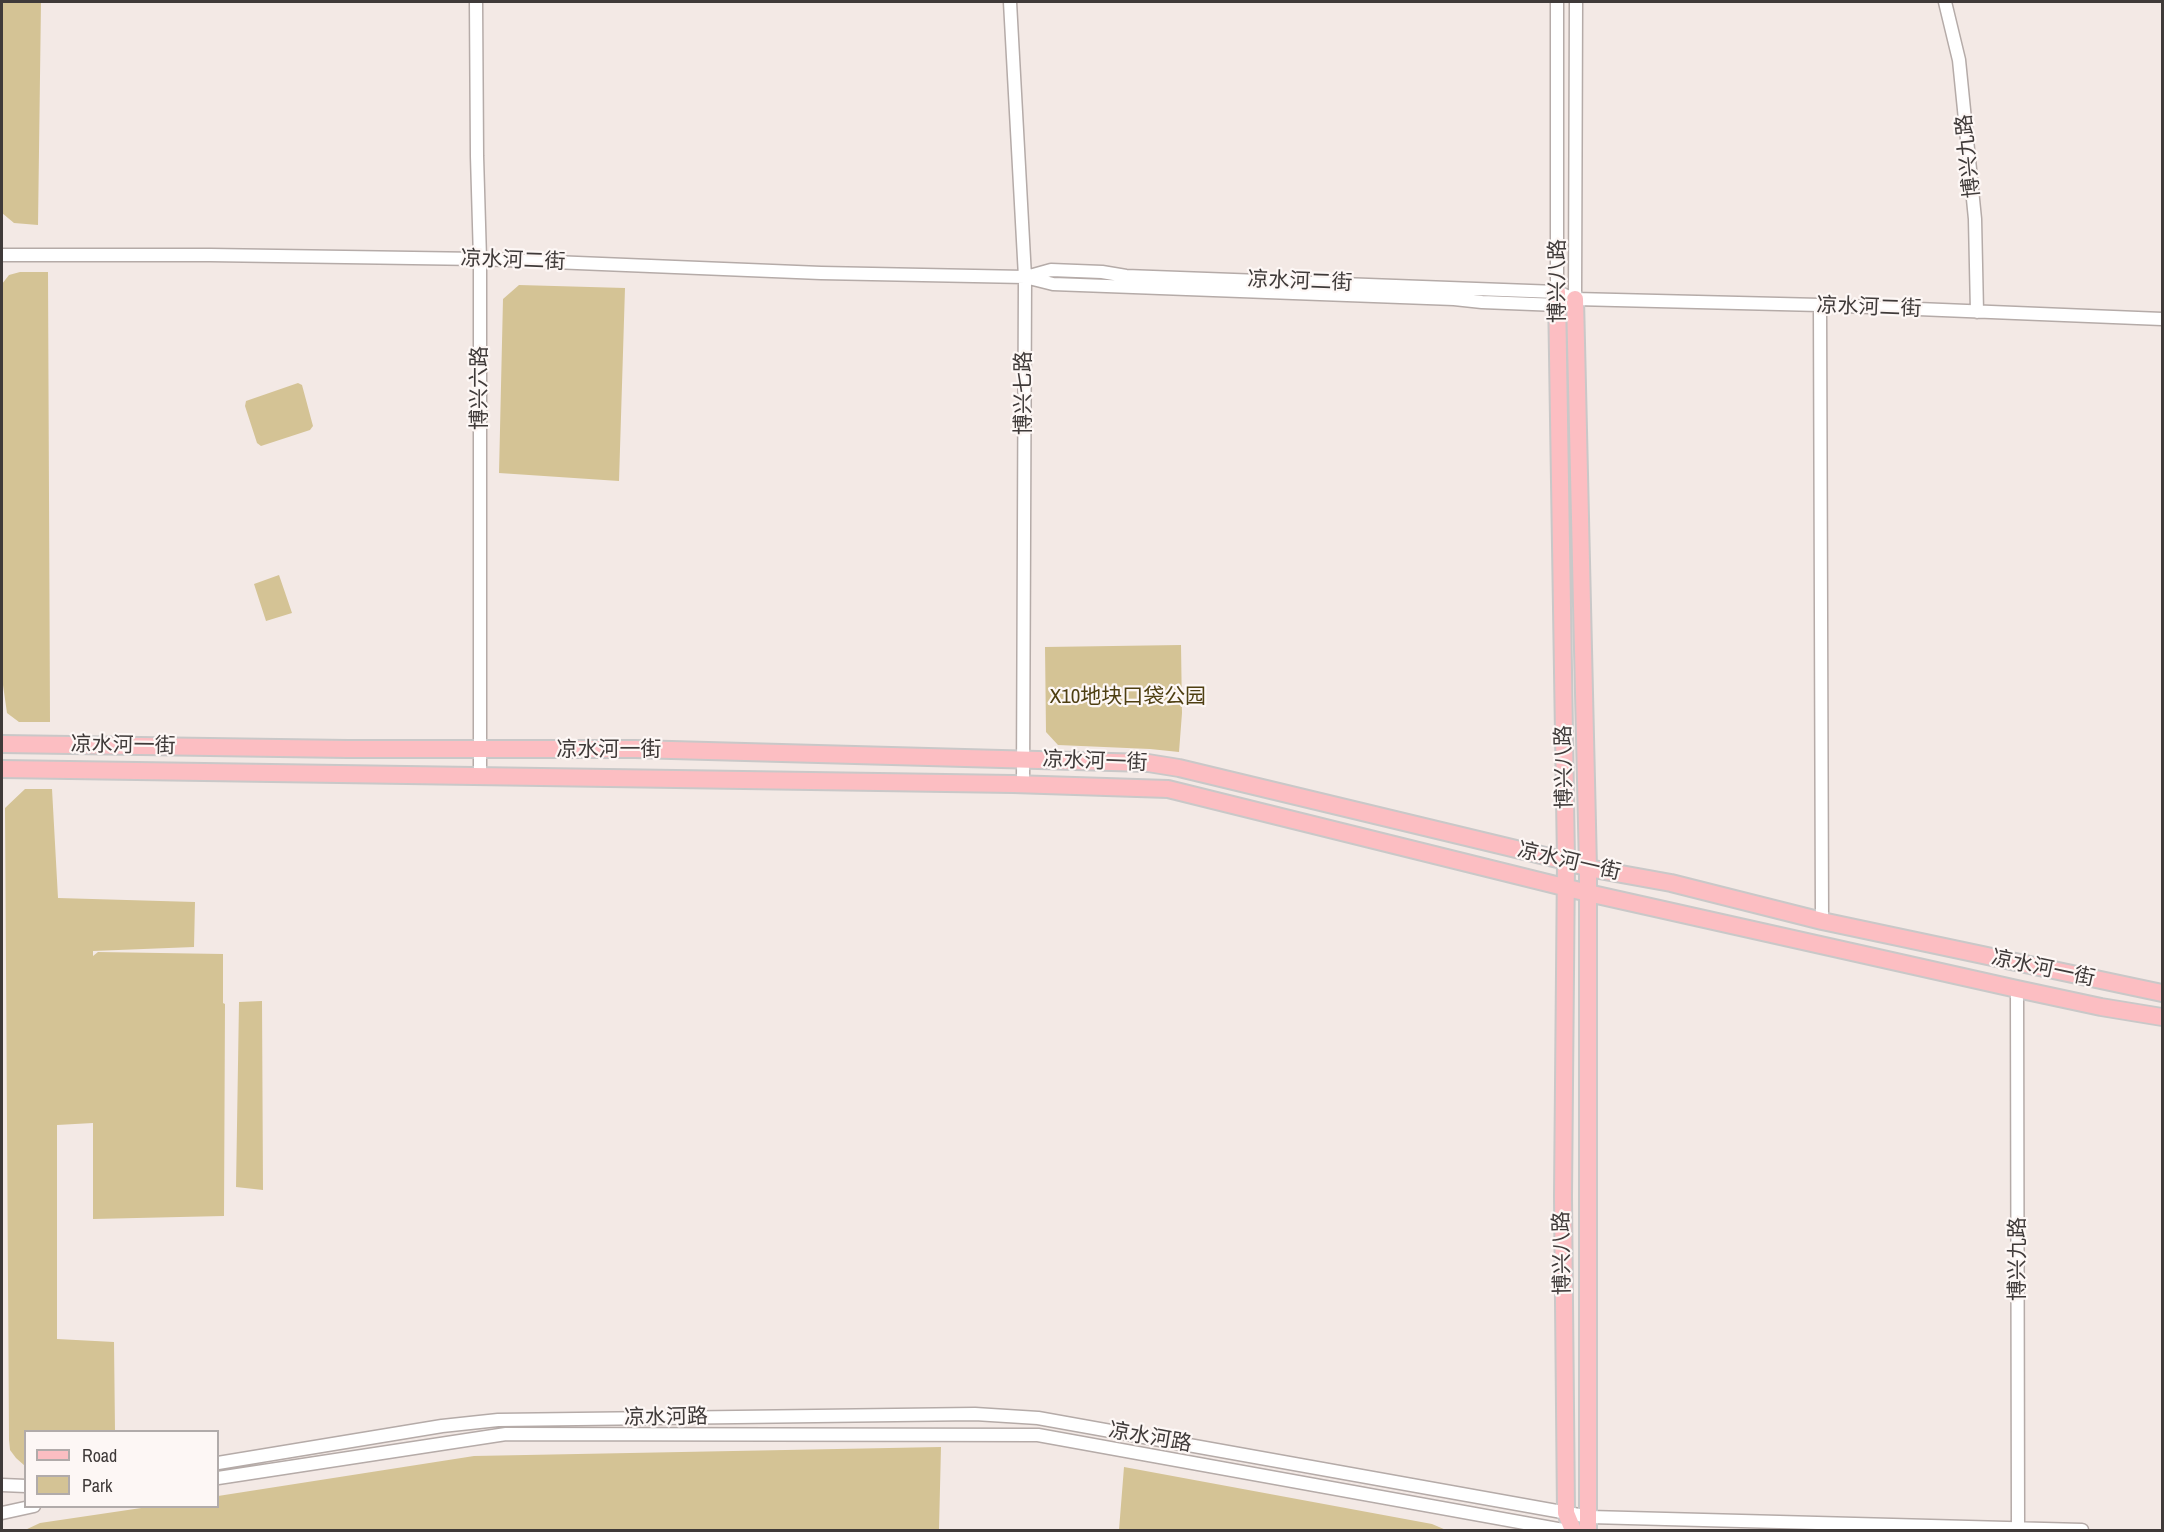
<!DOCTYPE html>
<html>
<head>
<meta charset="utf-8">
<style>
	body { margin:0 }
	#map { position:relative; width:2164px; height:1532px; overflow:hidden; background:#f3e9e5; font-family:"Archivo Narrow",sans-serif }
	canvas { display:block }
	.frame { position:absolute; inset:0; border:3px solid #3f3a39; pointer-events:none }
	.legend { position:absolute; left:24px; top:1430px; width:195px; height:78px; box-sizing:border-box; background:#fdf7f5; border:2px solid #b1abaa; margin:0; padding:8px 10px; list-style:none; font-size:18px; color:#3f3a39 }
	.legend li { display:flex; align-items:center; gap:12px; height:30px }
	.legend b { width:30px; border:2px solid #b1abaa }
</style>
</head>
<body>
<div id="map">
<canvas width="2164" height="1532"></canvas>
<div class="frame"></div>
<ul class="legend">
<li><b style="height:8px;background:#fcbec2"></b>Road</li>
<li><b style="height:16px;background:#d4c395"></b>Park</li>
</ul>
</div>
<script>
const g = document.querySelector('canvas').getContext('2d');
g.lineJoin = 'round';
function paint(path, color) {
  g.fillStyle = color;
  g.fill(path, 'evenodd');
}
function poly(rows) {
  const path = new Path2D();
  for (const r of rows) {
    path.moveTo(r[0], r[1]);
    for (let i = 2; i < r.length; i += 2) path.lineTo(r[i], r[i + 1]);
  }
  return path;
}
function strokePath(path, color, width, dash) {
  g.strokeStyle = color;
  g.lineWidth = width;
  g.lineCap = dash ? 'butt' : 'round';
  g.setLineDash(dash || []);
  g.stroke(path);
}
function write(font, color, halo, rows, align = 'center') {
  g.font = font + ' "Archivo Narrow","Noto Sans SC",sans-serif';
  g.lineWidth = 4.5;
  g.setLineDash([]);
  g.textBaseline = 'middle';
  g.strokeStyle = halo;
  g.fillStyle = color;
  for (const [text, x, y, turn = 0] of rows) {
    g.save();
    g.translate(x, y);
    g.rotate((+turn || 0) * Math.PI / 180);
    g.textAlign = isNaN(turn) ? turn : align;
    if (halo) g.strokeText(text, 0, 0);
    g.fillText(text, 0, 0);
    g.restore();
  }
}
paint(poly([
	[2,2,41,2,38,225,14,223,2,213],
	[20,272,48,272,50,722,19,722,7,713,3,685,2,284,9,275],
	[519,285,625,288,619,481,499,473,503,299],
	[298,383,302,385,313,426,310,430,261,446,257,443,245,406,246,401],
	[279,575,292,613,266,621,254,584],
	[1181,645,1182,713,1179,752,1150,749,1058,745,1046,732,1045,647],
	[25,789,52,789,58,898,195,902,194,947,93,951,93,956,98,952,223,954,223,1003,225,1004,224,1216,93,1219,93,1123,57,1125,57,1339,114,1342,115,1431,26,1432,25,1466,16,1458,10,1450,9,1440,5,808],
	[262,1001,263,1190,236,1187,239,1002],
	[941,1447,939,1529,947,1530,25,1530,40,1523,148,1507,218,1506,218,1496,474,1456],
	[1124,1467,1432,1524,1446,1530,1119,1530]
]), '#d4c395');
const minor = poly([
	[476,2,477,156,480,259,480,775],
	[1010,2,1025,277,1023,784],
	[1557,2,1557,292],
	[1945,2,1959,60,1975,219,1977,312],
	[2,255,210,255,480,259,821,273,1025,277,1053,284,1454,299,1482,302,1558,305,1575,299],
	[1026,277,1051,270,1102,272,1126,276,1557,292,1575,299,1820,305,2162,319],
	[1575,299,1576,2],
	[1820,305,1822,921],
	[2017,989,2018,1529],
	[218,1463,442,1426,498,1420,975,1414,1038,1418,1590,1517,2082,1530],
	[218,1478,506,1434,1038,1435,1563,1530],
	[2,1485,26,1486],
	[2,1513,34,1506]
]);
const major = poly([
	[1557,292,1566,861,1563,1196,1566,1513,1573,1530],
	[1575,299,1588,868,1588,1530],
	[2,744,348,749,635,749,1148,763,1179,768,1566,861,1588,868,1671,883,1822,921,2162,993],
	[2,769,1013,784,1168,789,1588,893,2017,989,2101,1007,2162,1017]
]);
strokePath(minor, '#b5aba8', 15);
strokePath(major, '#c9c8c8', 20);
strokePath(minor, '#fff', 12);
strokePath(major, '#fcbec2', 16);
write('21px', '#3f3a39', '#fdf7f5', [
	["博兴九路",1969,156,-96],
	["凉水河二街",513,261,2],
	["博兴八路",1558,281,-90],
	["凉水河二街",1300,282,2],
	["凉水河二街",1869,308,2],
	["博兴六路",480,388,-90],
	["博兴七路",1024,393,-90],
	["凉水河一街",123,746,1],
	["凉水河一街",609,750],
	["凉水河一街",1095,762,2],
	["博兴八路",1565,767,-91],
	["凉水河一街",1569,862,13],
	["凉水河一街",2043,969,12],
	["博兴八路",1563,1253,-91],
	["博兴九路",2018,1259,-90],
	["凉水河路",666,1418,-1],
	["凉水河路",1150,1438,10]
]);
write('21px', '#4e3f12', '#fdf7f5', [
	["X10地块口袋公园",1128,697]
]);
</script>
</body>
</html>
